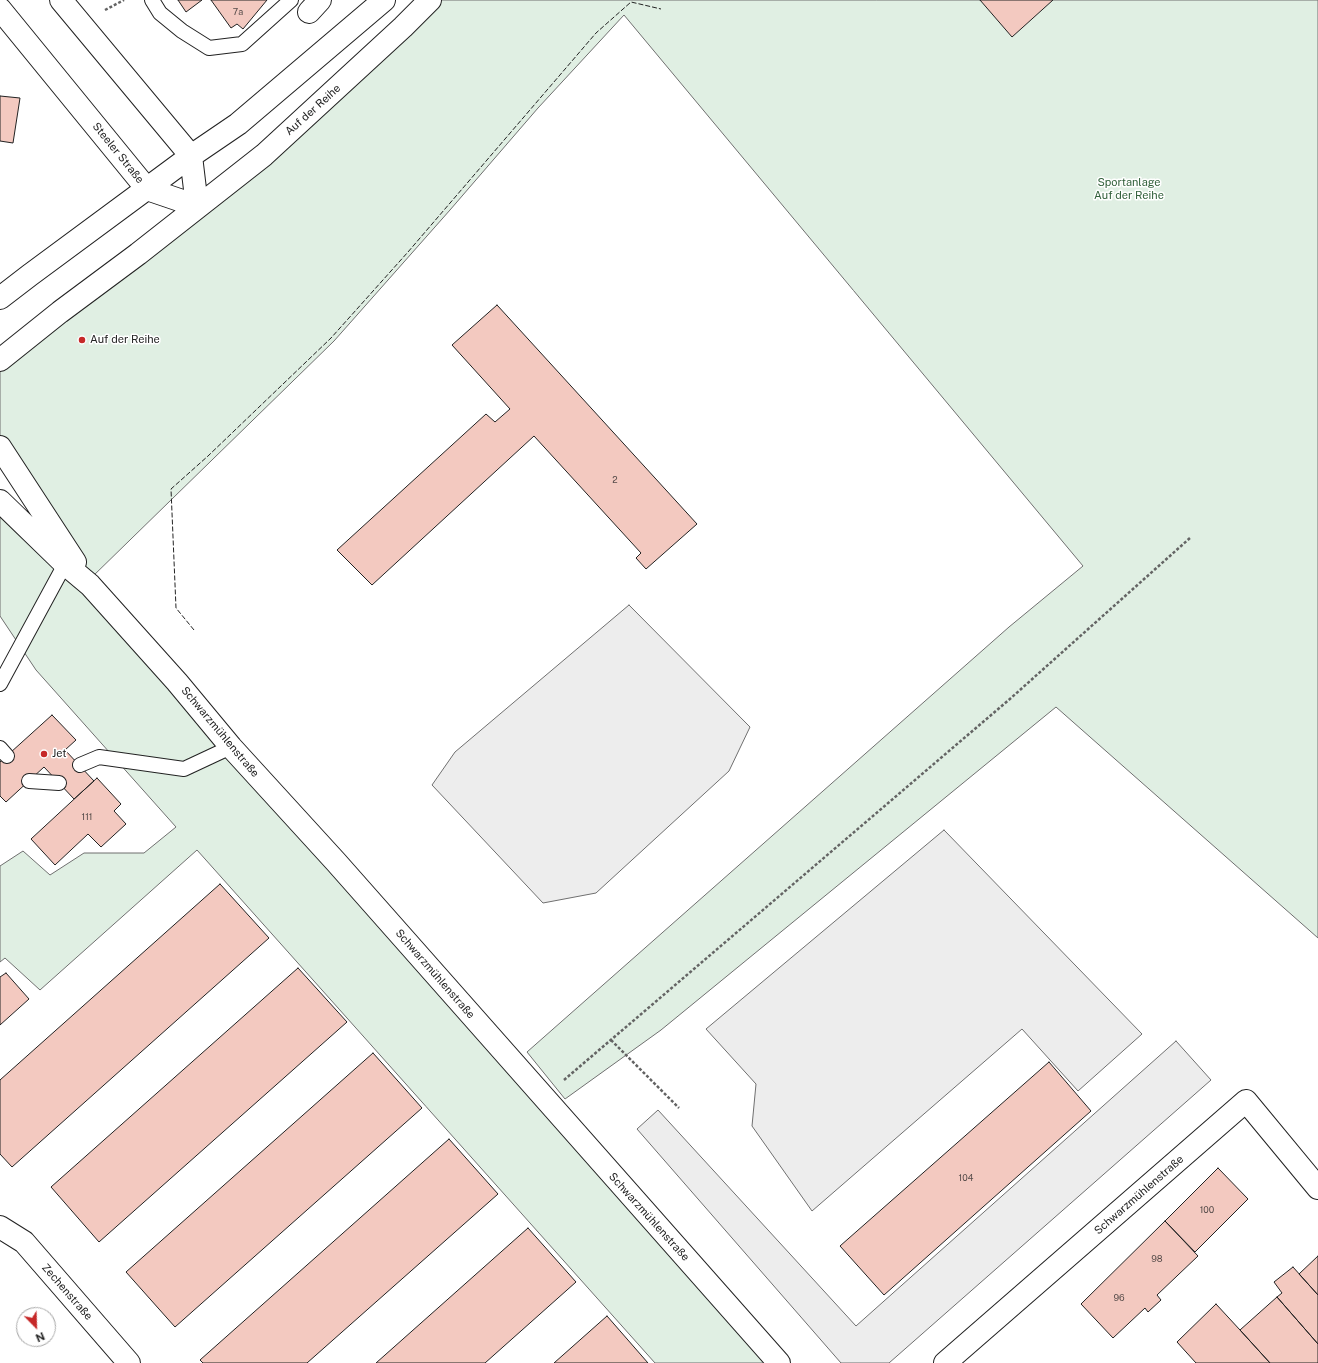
<!DOCTYPE html>
<html>
<head>
<meta charset="utf-8">
<style>
	body { margin:0 }
	#map { position:relative; width:1318px; height:1363px; overflow:hidden; background:#fff; font-family:"Public Sans",sans-serif }
	canvas { display:block }
	.north { position:absolute; left:16px; top:1307px; width:40px; height:40px; box-sizing:border-box; background:#fff; border:1px solid #a7a7a7; border-radius:50%; rotate:157deg; font-size:11px; font-weight:700; line-height:16px; text-align:center; color:#222 }
	.north::after { content:''; display:block; margin:auto; width:14px; height:18px; background:#c62828; clip-path:polygon(50% 0,100% 100%,50% 72%,0 100%) }
</style>
</head>
<body>
<div id="map">
<canvas width="1318" height="1363"></canvas>
<div class="north">N</div>
</div>
<script>
const g = document.querySelector('canvas').getContext('2d');
g.lineJoin = 'round';
function paint(path, color) {
  g.fillStyle = color;
  g.fill(path, 'evenodd');
}
function poly(rows) {
  const path = new Path2D();
  for (const r of rows) {
    path.moveTo(r[0], r[1]);
    for (let i = 2; i < r.length; i += 2) path.lineTo(r[i], r[i + 1]);
  }
  return path;
}
function strokePath(path, color, width, dash) {
  g.strokeStyle = color;
  g.lineWidth = width;
  g.lineCap = dash ? 'butt' : 'round';
  g.setLineDash(dash || []);
  g.stroke(path);
}
function write(font, color, halo, rows, align = 'center') {
  g.font = font + ' "Public Sans",sans-serif';
  g.lineWidth = 3;
  g.setLineDash([]);
  g.textBaseline = 'middle';
  g.strokeStyle = halo;
  g.fillStyle = color;
  for (const [text, x, y, turn = 0] of rows) {
    g.save();
    g.translate(x, y);
    g.rotate((+turn || 0) * Math.PI / 180);
    g.textAlign = isNaN(turn) ? turn : align;
    if (halo) g.strokeText(text, 0, 0);
    g.fillText(text, 0, 0);
    g.restore();
  }
}
const green = poly([
	[435,0,1318,0,1318,938,1056,707,661,1030,565,1099,527,1052,1009,627,1083,566,624,15,538,108,450,210,334,341,90,579,0,441,0,366,435,0],
	[0,512,87,591,771,1363,655,1363,197,850,40,990,5,958,0,962,0,866,23,851,50,875,84,853,144,853,176,827,36,670,0,616,0,512]
]);
paint(green, '#e0efe3');
strokePath(green, '#6f6f6f', 1);
const parking = poly([
	[629,605,750,727,729,771,596,893,543,903,432,785,455,752,629,605],
	[944,830,1142,1034,1078,1091,1022,1029,812,1211,752,1126,756,1084,706,1029,944,830],
	[1176,1041,1211,1080,889,1363,841,1363,637,1129,658,1110,856,1326,1176,1041]
]);
paint(parking, '#ededed');
strokePath(parking, '#6f6f6f', 1);
const building = poly([
	[178,0,202,0,186,12,178,0],
	[211,0,267,0,243,29,237,24,231,28,211,0],
	[980,0,1053,0,1012,37,980,0],
	[0,96,20,98,13,143,0,141,0,96],
	[497,305,697,524,646,569,636,558,641,553,534,436,372,585,337,550,486,414,495,422,510,409,452,345,497,305],
	[52,715,76,740,65,750,94,781,74,799,44,767,6,802,0,796,0,762,52,715],
	[97,778,121,804,114,811,126,824,101,847,88,834,55,865,31,839,97,778],
	[220,884,269,938,12,1167,0,1154,0,1080,220,884],
	[298,968,347,1022,99,1242,51,1187,298,968],
	[6,973,29,999,0,1025,0,977,6,973],
	[373,1053,422,1108,175,1327,126,1272,373,1053],
	[1049,1062,1091,1111,884,1295,840,1246,1049,1062],
	[449,1139,498,1194,307,1363,203,1363,200,1360,449,1139],
	[1218,1168,1248,1199,1195,1252,1165,1221,1218,1168],
	[1165,1221,1198,1256,1157,1295,1161,1300,1148,1312,1145,1308,1113,1338,1081,1304,1165,1221],
	[528,1228,576,1282,485,1363,376,1363,528,1228],
	[1318,1256,1318,1295,1299,1274,1318,1256],
	[1293,1267,1318,1295,1318,1344,1277,1297,1282,1293,1274,1282,1293,1267],
	[1277,1297,1318,1344,1318,1363,1270,1363,1240,1330,1277,1297],
	[1216,1304,1240,1330,1270,1363,1196,1363,1177,1342,1216,1304],
	[607,1316,648,1363,554,1363,607,1316]
]);
paint(building, '#f3c9c0');
strokePath(building, '#222', 1);
const lane = poly([
	[152,0,160,13,182,31,209,48,242,44,291,0],
	[0,684,65,564],
	[0,748,7,756],
	[80,765,99,757,184,769,231,747],
	[29,781,59,783]
]);
const street = poly([
	[309,12,320,0],
	[0,1227,24,1242,129,1363],
	[945,1363,1246,1101,1318,1188]
]);
const secondary = poly([
	[61,0,191,156,197,206],
	[0,9,147,189,197,206],
	[0,298,30,275,191,156,238,124,384,0],
	[0,360,60,312,138,254,264,155,403,27,430,0],
	[0,447,75,562],
	[0,501,65,564,90,585,177,682,231,747,336,862,779,1363]
]);
strokePath(lane, '#222', 16);
strokePath(street, '#222', 24);
strokePath(secondary, '#222', 24);
strokePath(poly([
	[105,10,124,0],
	[611,1040,679,1108],
	[564,1080,1011,698,1190,538]
]), '#646464', 2.5, [3, 2]);
strokePath(lane, '#fff', 14);
strokePath(street, '#fff', 22);
strokePath(secondary, '#fff', 22);
strokePath(poly([
	[194,630,176,608,171,489,208,456,331,338,408,252,596,33,631,2,661,9]
]), '#222', 1, [5, 2]);
for (const [x, y, r, color] of [
	[82,340,4,"#c62828"],
	[44,754,4,"#c62828"]
]) {
  const dot = new Path2D();
  dot.arc(x, y, r, 0, 2 * Math.PI);
  g.fillStyle = color;
  g.fill(dot);
  strokePath(dot, '#fff', 1.5);
}
write('9px', '#564c4a', null, [
	["7a",238,12],
	["2",615,480],
	["111",87,817],
	["104",966,1178],
	["100",1207,1210],
	["98",1157,1259],
	["96",1119,1298]
]);
write('11px', '#222', '#fff', [
	["Auf der Reihe",313,110,-42],
	["Steeler Straße",118,153,51],
	["Schwarzmühlenstraße",220,732,50],
	["Schwarzmühlenstraße",435,974,49],
	["Schwarzmühlenstraße",1139,1195,-41],
	["Schwarzmühlenstraße",649,1217,48],
	["Zechenstraße",67,1292,49]
]);
write('11px', '#2f5e38', '#fff', [
	["Sportanlage",1129,183],
	["Auf der Reihe",1129,196]
]);
write('11px', '#222', '#fff', [
	["Auf der Reihe",90,340],
	["Jet",52,754]
], 'left');
</script>
</body>
</html>
